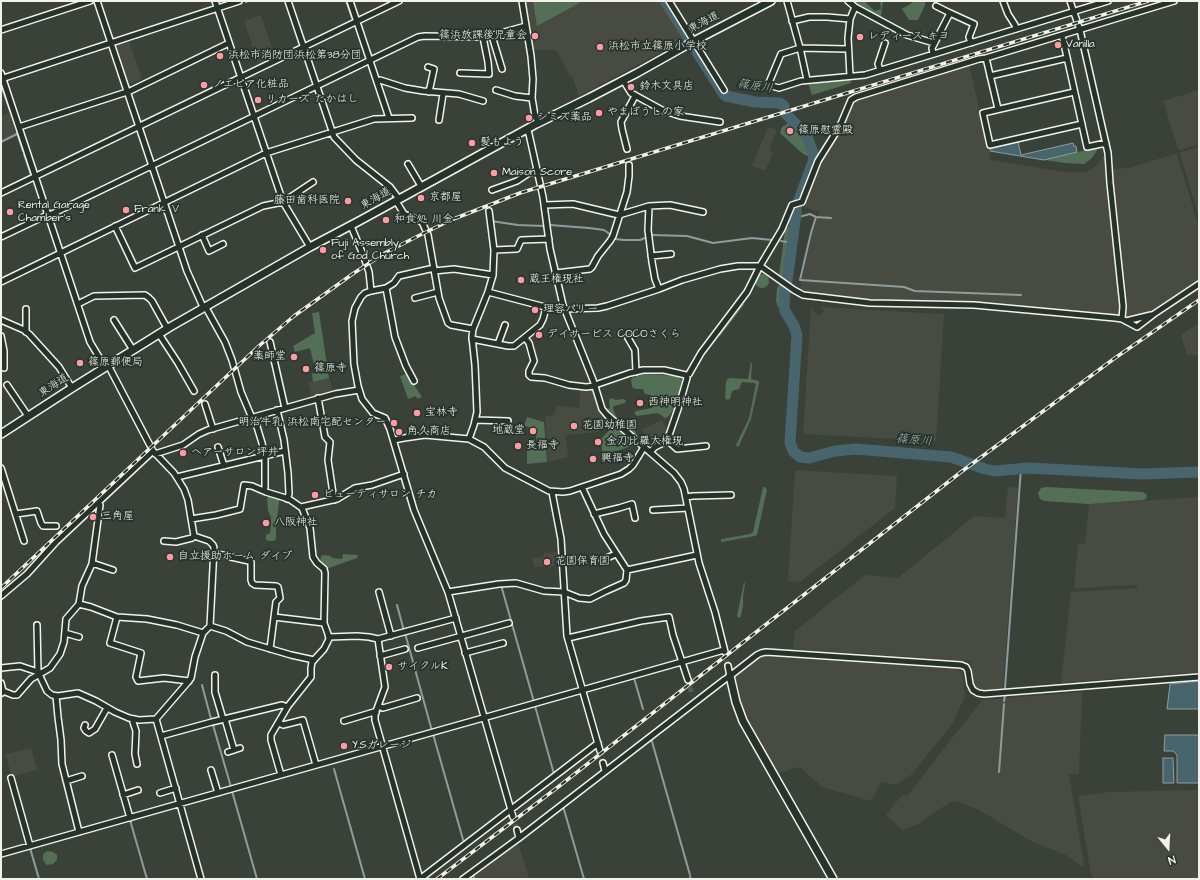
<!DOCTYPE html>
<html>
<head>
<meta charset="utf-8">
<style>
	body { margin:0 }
	#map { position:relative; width:1200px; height:880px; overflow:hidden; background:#3a4139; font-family:"Architects Daughter",sans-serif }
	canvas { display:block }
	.frame { position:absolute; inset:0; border:2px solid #f4f1e8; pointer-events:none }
	.north { position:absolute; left:1148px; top:828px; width:40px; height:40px; -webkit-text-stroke:3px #26332d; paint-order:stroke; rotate:162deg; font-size:11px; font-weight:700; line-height:16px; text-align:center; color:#f4f1e8 }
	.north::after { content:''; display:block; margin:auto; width:14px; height:18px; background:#f4f1e8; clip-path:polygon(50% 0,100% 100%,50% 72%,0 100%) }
</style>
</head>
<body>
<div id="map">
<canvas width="1200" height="880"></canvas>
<div class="frame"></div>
<div class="north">N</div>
</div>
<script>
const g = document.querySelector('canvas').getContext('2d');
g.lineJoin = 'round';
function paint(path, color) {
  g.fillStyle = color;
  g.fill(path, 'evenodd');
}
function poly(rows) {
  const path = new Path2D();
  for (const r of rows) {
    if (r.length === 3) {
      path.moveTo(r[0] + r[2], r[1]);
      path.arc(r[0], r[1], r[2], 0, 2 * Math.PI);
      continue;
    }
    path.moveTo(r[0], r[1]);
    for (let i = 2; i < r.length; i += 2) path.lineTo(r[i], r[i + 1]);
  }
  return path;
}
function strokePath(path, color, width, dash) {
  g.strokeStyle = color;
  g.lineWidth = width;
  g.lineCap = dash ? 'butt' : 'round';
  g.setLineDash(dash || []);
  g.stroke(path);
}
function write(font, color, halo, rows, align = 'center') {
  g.font = font + ' "Architects Daughter","Klee One",sans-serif';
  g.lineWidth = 3.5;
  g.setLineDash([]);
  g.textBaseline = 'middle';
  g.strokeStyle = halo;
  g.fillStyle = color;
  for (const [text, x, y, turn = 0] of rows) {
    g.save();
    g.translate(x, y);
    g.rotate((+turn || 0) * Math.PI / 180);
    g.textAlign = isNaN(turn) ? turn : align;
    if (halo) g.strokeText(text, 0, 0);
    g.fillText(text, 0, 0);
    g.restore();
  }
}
paint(poly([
	[525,1,663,1,686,38,634,67,579,96,572,76,570,76,556,50,533,50],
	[261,15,275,58,259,65,244,21],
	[129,41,142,79,127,84,114,46],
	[969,64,991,160,1064,172,1087,172,1098,164,1106,152,1121,306,1121,315,1119,317,870,301,804,293,799,291,812,234,819,212,802,206,815,171,851,104,854,100],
	[1199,90,1199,144,1180,150,1178,149,1163,101],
	[10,112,17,134,1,141,1,116],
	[768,127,775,129,776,132,769,150,773,153,765,171,752,166],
	[1199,147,1199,218,1180,154,1181,152],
	[1175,154,1177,155,1199,227,1199,282,1153,312,1127,318,1126,317,1111,169,1128,168],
	[811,307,818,316,824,311,821,307,944,314,936,441,803,434],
	[1199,323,1199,355,1187,355,1181,335],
	[329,378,333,392,312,398,308,383],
	[580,388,593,389,599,410,609,420,598,432,566,435,568,457,548,462,545,421,546,416,554,415,556,406,579,408],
	[662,420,668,432,666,437,663,440,650,446,642,429],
	[795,470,897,476,895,508,800,582,788,581],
	[1008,487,1018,488,1003,688,984,690,980,689,976,687,974,683,971,661,793,649,795,631,861,578,866,575,898,578,974,516,1005,518],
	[1199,497,1199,552,1198,559,1199,560,1199,672,1061,683,1071,592,1137,588,1137,585,1074,588,1078,545,1085,543,1089,504],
	[560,552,561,566,534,567,533,558,544,557,544,553],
	[760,656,957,669,962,672,965,696,953,723,911,775,897,785,881,782,871,801,822,787,801,768,798,767,778,774,747,718,742,705,735,677,736,676],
	[1082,692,1079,774,1069,774,1084,865,1082,866,1066,855,1031,841,977,809,957,801,950,802,917,825,902,830,886,815,902,795,907,796,982,700],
	[31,748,37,770,12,777,5,754],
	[1199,790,1199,879,1094,879,1091,875,1078,796,1109,792],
	[517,841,518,842,529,879,475,879,474,874]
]), '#484b41');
paint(poly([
	[533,1,583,1,537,26],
	[855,1,866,1,867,4,875,11,881,9,880,1,883,1,881,16,878,16,854,4],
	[915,1,925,1,925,5,918,20,909,20,902,9],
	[850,79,851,83,812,95,808,83],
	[791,122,805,137,812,158,803,154,780,133,782,127],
	[1099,147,1092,158,1084,164,1065,163,1044,160],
	[789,227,791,228,791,230,785,275,784,278,781,278,779,277,779,275,785,230,786,228],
	[762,281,7],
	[779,285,782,285,783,289,780,308,778,307,776,301,777,288],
	[742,302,743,303,744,305,720,336,717,337,717,336],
	[319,312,329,378,313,382,312,374,316,373,310,348,295,352,293,346,315,333,312,313],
	[751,362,752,364,751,379,759,381,759,383,751,419,739,446,737,447,736,445,749,418,756,384,754,383,742,382,739,389,732,391,730,399,727,400,725,398,726,382,727,379,731,378,746,379,748,379],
	[407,374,422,397,417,399,416,396,408,399,400,376],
	[644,374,664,375,678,377,682,380,675,407,669,416,665,418,658,413,637,416,634,413,636,411,651,408,654,405,651,395,645,394,643,389,636,389,633,388,632,386,631,380,632,378,637,376],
	[611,398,616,400,623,399,626,400,625,403,614,406,613,408,615,414,617,418,620,419,636,432,636,434,633,434,606,410,610,408,609,400],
	[527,417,544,422,547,462,527,464,527,439,536,439,537,429,524,426],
	[614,425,635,445,610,453,603,458,601,439],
	[763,487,765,487,767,490,757,535,755,536,721,542,721,539,722,539,750,534,753,532],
	[1046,487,1143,492,1146,494,1147,496,1146,499,1143,500,1089,504,1045,501,1040,499,1038,493,1041,488],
	[269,496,276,497,279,500,279,502,276,527,276,539,274,541,269,541,266,540,266,535,270,533,271,526,271,517,268,511,267,499],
	[343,554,358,555,357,558,326,569,319,563,322,555,331,556,332,558,342,559],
	[744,582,745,584,743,596,743,606,741,616,739,618,737,616],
	[47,851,53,852,57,855,57,860,53,864,47,865,43,860,43,854]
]), '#537057');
const water = poly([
	[1018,142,1021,155,1073,143,1074,146,1076,146,1077,152,1044,160,990,151,990,148,1018,142],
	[1199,681,1199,709,1167,709,1170,684,1199,681],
	[1165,735,1199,735,1199,783,1177,783,1177,755,1173,751,1164,751,1165,735],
	[1163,758,1173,758,1174,783,1163,783,1163,758]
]);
paint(water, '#48656e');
strokePath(water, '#8d9d9f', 1);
strokePath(poly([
	[346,1,352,18],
	[246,2,248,1],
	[222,9,239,4],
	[180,23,215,12],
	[159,30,175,25],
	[153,32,155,31],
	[136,38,147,34],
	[115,45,129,40],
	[86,54,108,47],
	[41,69,83,55],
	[7,80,38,70],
	[1,85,10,111],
	[17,133,23,151],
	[1,142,17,134],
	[24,154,31,175],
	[816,217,811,233,800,280,904,287,915,291,1021,295],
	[795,218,810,214,816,217,831,218],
	[491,221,518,225,544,226],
	[550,225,589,228,604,230,611,235],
	[651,235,687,236,713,243,752,238,772,240],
	[615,239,624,240,640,240,647,237],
	[781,241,792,243],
	[501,585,534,702],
	[397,605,404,631],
	[405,633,432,731],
	[634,678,643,709],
	[202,685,211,719],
	[1005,688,1021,468],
	[1004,701,1005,695],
	[535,706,554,774],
	[213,725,231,787],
	[433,734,464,843],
	[651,738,690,875],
	[334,769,365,879],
	[999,772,1004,704],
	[232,791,257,879],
	[563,806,584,879],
	[130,820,147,879],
	[30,848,39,879],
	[473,874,474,879],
	[690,877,691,879]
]), '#8d9d9f', 2);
strokePath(poly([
	[665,1,695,48],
	[697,52,723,93,726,96,755,102,780,103,784,106],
	[786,114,807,136,814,156,813,162,796,208,796,214,787,281],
	[785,291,784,306,785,311,794,326,797,335,790,442,793,451,800,457,809,458,835,451,856,449,951,457,985,469,994,471,1029,468,1142,474,1199,472]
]), '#48656e', 11);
strokePath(poly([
	[725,653,728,666],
	[688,680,692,695],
	[600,751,603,763],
	[513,817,517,830]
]), '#565b53', 5, [5, 2.5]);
const street = poly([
	[97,1,187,271,203,307],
	[215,1,283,202,310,247],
	[288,1,334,137,356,160,390,187,399,199],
	[350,1,389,118],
	[522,1,531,56,533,79,532,98,535,116,538,122],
	[669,1,724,90],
	[787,1,800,48,807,80],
	[848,1,855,7,907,35,934,43],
	[1003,1,1008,14,1015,25,1016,29],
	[1070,1,1080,30,1108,153,1110,183,1123,306,1122,319],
	[936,6,950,13],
	[792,21,809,17,827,17,850,19],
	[1,30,90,1],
	[1062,35,1087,147,1106,143],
	[492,36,502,69],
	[848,49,800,48,781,54,768,85,779,88,801,81,865,75,1108,1],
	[933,54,932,48,950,13,974,24,969,37,971,43],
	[428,67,434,69,429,92],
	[880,70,878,64,885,43],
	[1,73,90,342,105,367],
	[460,73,489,74,488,62,483,37],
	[850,76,848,38,850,19,855,7],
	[990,76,1067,58],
	[1,79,239,1],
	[623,80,631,93,662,110,680,116,720,122],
	[377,81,380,80,405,88,423,91,459,94,483,101],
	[496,90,515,96,532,98],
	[1074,92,983,113,990,145,1082,124],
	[998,109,986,58,1174,1],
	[439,120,443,94],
	[19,127,130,91,229,43],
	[527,129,529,134,543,197,550,249,563,305,593,380,602,409,607,415,674,473,681,482,684,489,699,563,715,612,725,652],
	[627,149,622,129,621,122,635,96],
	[408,164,421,186],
	[492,190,517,181,529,173,537,171],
	[1,193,399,1],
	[396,201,404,214,422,222,428,235,439,298,448,323,451,325,473,329],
	[545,205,573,204,619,215,649,206,670,205,703,212],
	[649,206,648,230,652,262,655,279,659,289],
	[115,226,135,268,263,206,283,202,313,182],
	[351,226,364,257,369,272,371,291],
	[202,235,209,251,223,244],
	[1,237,45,216,52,214,418,37,425,36,486,37,526,26],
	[494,250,517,249,521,240,549,239],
	[651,256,671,254],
	[434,268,399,276,394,283,386,288,371,291,365,293,361,297,355,308,352,321,354,364,358,386,362,399,373,413,385,418,390,429,414,510,448,592,513,817],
	[434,271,454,269,493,275],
	[556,273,590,269,592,267,598,256,610,241,613,236,627,192,629,176,629,165],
	[1,282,266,153,374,119,412,118],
	[386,288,395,337,406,366,414,381],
	[488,292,549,308,565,309,598,308,607,306,659,289,682,280,720,269,738,266,760,266,794,290,803,295,870,303,974,305,1115,318,1122,319,1137,327,1154,314,1199,284],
	[415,298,438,292],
	[78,304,94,296,145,295,149,298,152,301,167,328],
	[205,306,225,342,232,360,241,392,252,418],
	[26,309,26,332],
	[1,320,24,330,29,334,59,367,72,388],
	[114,320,133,350],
	[1126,321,1151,315],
	[159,334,178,363,194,391],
	[1,336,4,351,4,368],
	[525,338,529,343,534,361,529,371,529,375,531,377,545,378,569,385,586,387,595,386],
	[628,338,635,350,636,372],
	[472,339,508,346,514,346,540,325,543,319,546,308],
	[270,342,285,408],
	[498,344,505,325],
	[686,375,689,374,701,353,747,292,760,266,782,229,792,205,802,202,818,161,840,126,851,100,856,97,979,59,986,58],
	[7,385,28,416],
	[595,385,630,373,643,370,664,370,686,375,687,378,678,409,668,438,665,442,655,447,650,452],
	[318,398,325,437,330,442,328,460,334,500],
	[205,404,213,429],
	[277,410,284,440,288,473,289,494,287,499],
	[254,417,262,443,265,459,265,487,264,491],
	[476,420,508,421],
	[469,439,474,425,477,412,475,365,472,337,473,329,488,292,493,275,494,250,489,211],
	[394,440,404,438,425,435,469,439,484,447,505,468,549,491,563,492,570,491,621,474,629,469,633,465,641,452,644,447],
	[667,440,677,449,706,446],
	[218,447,224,466],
	[153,451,174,473,184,489,188,500,194,536,209,541,213,545,214,548,210,626,203,633,195,657,191,678,188,682,156,719,201,879],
	[155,454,183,445,199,434,208,430,335,394,359,390],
	[1,468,24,541],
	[177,477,285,451],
	[582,487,604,534,627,570,697,555],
	[552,492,561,539,567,636,600,751],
	[686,497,693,496,731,495],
	[301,507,337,499,355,488,372,485,404,474],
	[653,510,688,508],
	[16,514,37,511,41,523,43,526,56,526],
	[594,514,619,508,632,504,635,518],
	[191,519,216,515,240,509,244,485,252,486,266,492,289,499,302,508,310,528,313,557,317,563,324,569,325,573,324,623,328,634,329,639,324,649,312,662,311,668,311,677,288,706,271,735,271,740,281,775],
	[164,541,176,542,192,538,194,536],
	[213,553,249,561,251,562,251,580,252,583,255,585,276,586,278,587,280,598,276,602,270,649],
	[602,560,616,554],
	[92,563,113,570],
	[379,592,391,636],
	[448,592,499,584,516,583,544,591,564,592,579,598,590,599,606,591,624,583,626,580,627,570],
	[1,596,27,574,56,542,153,451,108,365],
	[79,604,91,607,117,617,147,619,177,625,203,633],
	[117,617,110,643,141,653,136,677,138,681,164,678,189,681],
	[274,617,324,623],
	[37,625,38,672],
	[210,626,226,631,247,642,291,655,314,660],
	[65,633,79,637],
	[329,637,357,636,369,637,378,639,385,687,375,714,375,720,420,879,598,743],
	[568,638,641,621,669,617,673,635,688,680],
	[378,639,456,618],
	[418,648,509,623],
	[465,653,503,643],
	[380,656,405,649],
	[728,666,730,676],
	[1,668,20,666,38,672,47,691,52,695,58,696,78,693,96,701,115,712,129,718,139,720,156,719],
	[215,675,215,692,223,719],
	[1,683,3,691,2,693],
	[3,691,13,695,17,695,31,679,50,668,60,654,64,642,66,619,79,604,82,586,92,564,100,505,98,502],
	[56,696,58,717,61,740,62,764,79,832],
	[378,706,383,708,417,698],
	[225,719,234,750],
	[134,720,133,722,136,731,135,754,137,764],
	[344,721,374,712,376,713],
	[279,723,283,725,303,720,316,765],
	[85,725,84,728,86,731,89,733,95,729,107,708],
	[161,736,212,722,282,705,287,707],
	[228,752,240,748],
	[112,755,130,818],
	[603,763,605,771],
	[211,770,218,793],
	[11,778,30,846],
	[66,781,82,776],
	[160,793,176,788],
	[123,795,138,790],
	[517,830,519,838],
	[1,854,724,650],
	[463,879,519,838,724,680,730,676,757,655,761,653,766,652,961,665,966,667,968,671,970,684,973,690,978,693,984,694,1199,677]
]);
const secondary = poly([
	[1,434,72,388,170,327,310,247,361,220,536,124,589,98,637,73,694,41,771,1],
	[730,676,736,702,743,721,833,879]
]);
strokePath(street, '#f4f1e8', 8);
strokePath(secondary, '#f4f1e8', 10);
strokePath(street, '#26332d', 5);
strokePath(secondary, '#26332d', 7);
const rail = poly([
	[1,588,260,345,294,316,354,273,385,253,416,237,451,220,520,193,1148,1],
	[437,879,558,787,961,472,1115,358,1199,300]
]);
strokePath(rail, '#f4f1e8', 3.5);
strokePath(rail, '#26332d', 2, [6]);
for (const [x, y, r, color] of [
	[535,36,4,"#ff9aa2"],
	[860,37,4,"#ff9aa2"],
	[1058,45,4,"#ff9aa2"],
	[600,47,4,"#ff9aa2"],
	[220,56,4,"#ff9aa2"],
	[204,85,4,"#ff9aa2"],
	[631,87,4,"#ff9aa2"],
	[258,100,4,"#ff9aa2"],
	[599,113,4,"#ff9aa2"],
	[529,118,4,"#ff9aa2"],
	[790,131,4,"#ff9aa2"],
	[472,143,4,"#ff9aa2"],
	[494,173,4,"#ff9aa2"],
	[421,198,4,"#ff9aa2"],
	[348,201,4,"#ff9aa2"],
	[126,210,4,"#ff9aa2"],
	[10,212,4,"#ff9aa2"],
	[386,220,4,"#ff9aa2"],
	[323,250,4,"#ff9aa2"],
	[521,280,4,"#ff9aa2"],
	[535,310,4,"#ff9aa2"],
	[539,335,4,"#ff9aa2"],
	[294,357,4,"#ff9aa2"],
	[80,363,4,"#ff9aa2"],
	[306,369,4,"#ff9aa2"],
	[640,403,4,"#ff9aa2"],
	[417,413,4,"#ff9aa2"],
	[394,423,4,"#ff9aa2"],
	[574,426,4,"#ff9aa2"],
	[533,431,4,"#ff9aa2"],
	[399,432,4,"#ff9aa2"],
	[598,442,4,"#ff9aa2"],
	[518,446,4,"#ff9aa2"],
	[183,453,4,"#ff9aa2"],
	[593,459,4,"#ff9aa2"],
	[315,495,4,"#ff9aa2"],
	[93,517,4,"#ff9aa2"],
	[266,523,4,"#ff9aa2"],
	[170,557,4,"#ff9aa2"],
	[547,562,4,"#ff9aa2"],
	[389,667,4,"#ff9aa2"],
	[344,746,4,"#ff9aa2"]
]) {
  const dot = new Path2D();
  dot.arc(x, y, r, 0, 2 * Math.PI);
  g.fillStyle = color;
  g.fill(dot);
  strokePath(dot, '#26332d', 1.5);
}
write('11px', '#f4f1e8', '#26332d', [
	["東海道",704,23,-28],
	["東海道",376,199,-30],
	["東海道",54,386,-33]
]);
write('11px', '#f4f1e8', '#26332d', [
	["篠浜放課後児童会",527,36,"right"],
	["レディース キヨ",868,37],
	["Vanilla",1066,45],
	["浜松市立篠原小学校",608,47],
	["浜松市消防団浜松第38分団",228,56],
	["ノエビア化粧品",212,85],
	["鈴木文具店",639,87],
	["リカーズ たかはし",266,100],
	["やまぼうしの家",607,113],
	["シミズ薬品",537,118],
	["篠原慰霊殿",798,131],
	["髪もよう",480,143],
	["Maison Score",502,173],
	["京都屋",429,198],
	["藤田歯科医院",340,201,"right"],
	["Rental Garage",18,206],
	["Chamber's",18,219],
	["Frank Ⅴ",134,210],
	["和食処 川金",394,220],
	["Fuji Assembly",331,244],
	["of God Church",331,257],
	["蔵王権現社",529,280],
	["理容パリー",543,310],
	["デイサービス COCOさくら",547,335],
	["薬師堂",286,357,"right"],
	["篠原郵便局",88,363],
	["篠原寺",314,369],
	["西神明神社",648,403],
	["宝林寺",425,413],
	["明治牛乳 浜松南宅配センター",386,423,"right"],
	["花園幼稚園",582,426],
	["地蔵堂",525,431,"right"],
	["角久商店",407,432],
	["金刀比羅大権現",606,442],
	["長福寺",526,446],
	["ヘアーサロン坪井",191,453],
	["興福寺",601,459],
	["ビューティサロン チカ",323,495],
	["三角屋",101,517],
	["八阪神社",274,523],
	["自立援助ホーム ダイブ",178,557],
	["花園保育園",555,562],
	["サイクルK",397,667],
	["Y.Sガレージ",352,746]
], 'left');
write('italic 12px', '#afb9b7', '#26332d', [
	["篠原川",755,87,8],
	["篠原川",914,441,5]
]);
</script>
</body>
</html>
